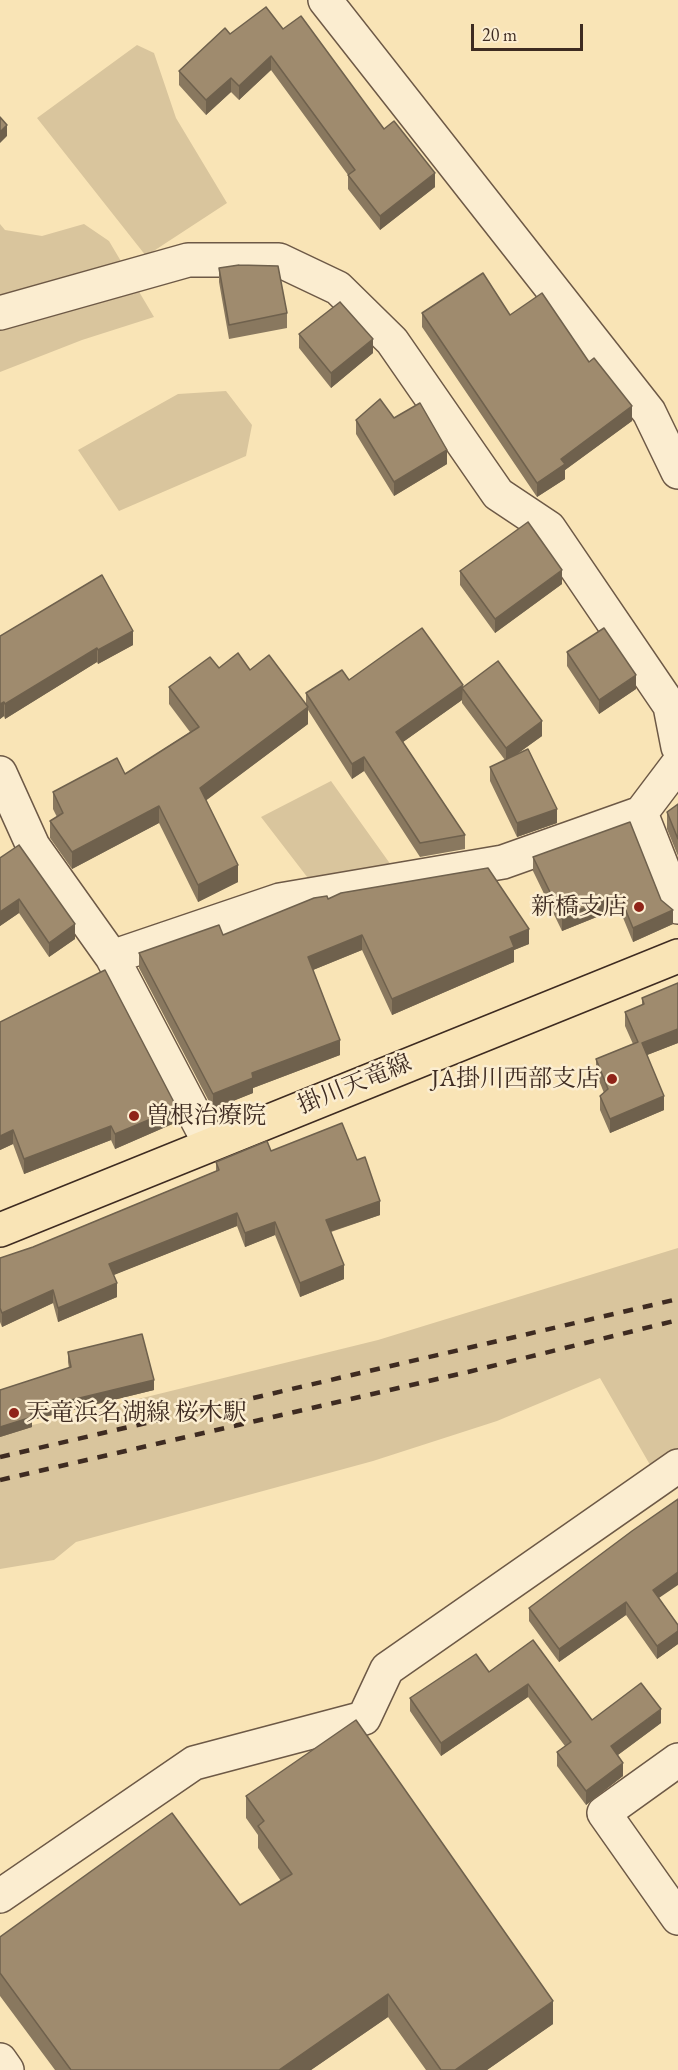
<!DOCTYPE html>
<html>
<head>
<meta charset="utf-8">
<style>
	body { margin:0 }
	#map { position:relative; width:678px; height:2070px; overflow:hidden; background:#f9e4b6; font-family:"EB Garamond",serif }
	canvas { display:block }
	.scale { position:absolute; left:471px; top:24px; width:112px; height:27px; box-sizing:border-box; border:3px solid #3e2b21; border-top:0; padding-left:8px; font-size:18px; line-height:21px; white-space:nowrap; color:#3e2b21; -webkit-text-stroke:4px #fbedd0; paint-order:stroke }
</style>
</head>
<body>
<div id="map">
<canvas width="678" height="2070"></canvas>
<div class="scale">20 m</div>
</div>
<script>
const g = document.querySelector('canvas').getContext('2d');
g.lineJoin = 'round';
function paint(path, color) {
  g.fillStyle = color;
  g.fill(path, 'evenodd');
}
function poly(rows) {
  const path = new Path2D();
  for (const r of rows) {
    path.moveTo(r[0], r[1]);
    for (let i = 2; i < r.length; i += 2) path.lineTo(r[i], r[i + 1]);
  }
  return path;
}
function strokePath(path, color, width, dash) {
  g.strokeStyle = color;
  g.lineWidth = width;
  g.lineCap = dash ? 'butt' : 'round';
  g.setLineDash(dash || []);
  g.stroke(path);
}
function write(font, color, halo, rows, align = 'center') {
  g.font = font + ' "EB Garamond","Noto Serif JP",serif';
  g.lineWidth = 5;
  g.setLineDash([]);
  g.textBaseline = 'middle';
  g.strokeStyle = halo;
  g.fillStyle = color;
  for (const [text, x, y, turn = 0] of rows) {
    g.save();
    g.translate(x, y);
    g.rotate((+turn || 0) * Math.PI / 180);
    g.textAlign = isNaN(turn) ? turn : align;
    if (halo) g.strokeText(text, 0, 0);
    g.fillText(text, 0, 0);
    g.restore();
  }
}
paint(poly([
	[137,45,154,53,176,118,227,203,146,256,37,118],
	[0,224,5,230,42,236,84,224,109,241,154,317,82,340,0,372],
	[226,391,252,425,246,456,119,511,78,450,178,394],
	[331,781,391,865,311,882,261,817],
	[678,1248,678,1454,653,1470,600,1378,497,1421,373,1461,76,1542,54,1560,0,1569,0,1433,378,1340]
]), '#d9c59d');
const minor = poly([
	[325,0,649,412,678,472],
	[0,313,188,260,279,260,338,288,392,341,498,494,549,528,670,706,678,747],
	[0,773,33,846,112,957,210,1144],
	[641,813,678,764],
	[112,957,280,900,503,862,641,813,678,907],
	[678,1760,604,1813,678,1918],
	[0,1896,194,1763,364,1718,387,1669,678,1466],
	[0,2060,7,2070]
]);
const primary = poly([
	[0,1230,678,956]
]);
strokePath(minor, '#6d5946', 36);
strokePath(primary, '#3e2b21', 36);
strokePath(minor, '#fbedd0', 33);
strokePath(primary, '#f9e4b6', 33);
strokePath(poly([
	[0,1457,678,1299],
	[0,1480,468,1372,678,1320]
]), '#3e2b21', 4.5, [10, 10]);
paint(poly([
	[283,29,384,129,435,187,380,230,348,189,348,175,271,70,239,100,231,92,206,115,179,85,179,71,230,34],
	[219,268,287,313,287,328,229,339,219,282],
	[422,313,510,315,589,362,632,421,565,470,565,479,537,497,422,327],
	[299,334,373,353,331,388,299,348],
	[394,418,447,464,394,496,356,434,356,420],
	[460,571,562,584,495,633,460,585],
	[0,636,133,645,98,664,97,662,5,719,4,716,0,719],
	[567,652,636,689,599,714,567,666],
	[219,668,250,670,306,705,306,693,349,680,463,688,542,736,517,754,557,823,517,837,490,781,490,767,505,760,462,703,462,700,403,742,465,835,465,849,420,857,364,771,352,779,308,710,308,724,206,800,238,882,198,902,159,823,72,869,50,838,50,821,57,817,53,809,53,792,125,774,190,732,169,704,169,687],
	[678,804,678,856,667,829,667,812],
	[533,857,661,900,673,924,633,942,619,908,562,931,533,871],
	[0,858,75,939,49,957,19,913,0,926],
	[328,899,529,944,514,950,514,962,392,1015,362,950,313,970,340,1055,253,1088,253,1093,213,1109,139,968,139,953,223,935],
	[642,998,678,1043,647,1055,664,1110,610,1133,600,1110,600,1096,604,1093,596,1073,596,1059,633,1044,625,1026,625,1012,642,1005],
	[0,1022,177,1122,115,1149,111,1140,24,1174,13,1144,0,1150],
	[271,1151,357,1160,380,1215,331,1232,344,1279,300,1297,275,1235,245,1247,237,1226,113,1275,117,1297,58,1322,53,1303,2,1327,0,1322,0,1258,33,1247,216,1171,216,1162],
	[68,1352,154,1390,32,1420,32,1427,0,1437,0,1390,69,1368,68,1362],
	[659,1598,678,1625,678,1644,657,1659,626,1615,559,1662,529,1621,529,1608],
	[533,1640,592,1720,661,1723,618,1755,623,1776,586,1805,557,1766,557,1752,565,1746,528,1697,441,1756,410,1711,410,1698,489,1672],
	[246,1796,553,2024,487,2070,426,2070,388,2017,311,2070,55,2070,0,1996,0,1937,240,1905,281,1881,258,1848,258,1835,246,1818]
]), '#89785f');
paint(poly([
	[271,56,271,70,239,100,239,86],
	[231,78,231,92,206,115,206,100],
	[7,125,7,136,0,143,0,132],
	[435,173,435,187,380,230,380,216],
	[373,339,373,353,331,388,331,373],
	[632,406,632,421,565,470,565,479,537,497,537,483,561,459],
	[447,450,447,464,394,496,394,482],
	[562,570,562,584,495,633,495,619],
	[133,631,133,645,98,664,98,650],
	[97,648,97,662,5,719,5,704],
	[636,675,636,689,599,714,599,700],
	[463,685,462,700,396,747,396,732],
	[4,702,4,716,0,719,0,704],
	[308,707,308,724,200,805,200,788],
	[542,721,542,736,506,762,506,748],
	[364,757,364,771,352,779,352,764],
	[159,806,159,823,72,869,72,852],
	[557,809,557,823,517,837,517,823],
	[238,865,238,882,198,902,198,885],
	[619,894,619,908,562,931,562,917],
	[19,899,19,913,0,926,0,912],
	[673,910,673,924,633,942,633,928],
	[75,924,75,939,49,957,49,943],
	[529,929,529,944,514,950,514,962,392,1015,392,999,510,937],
	[362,935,362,950,308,972,308,957],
	[678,1029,678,1043,642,1057,642,1043],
	[340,1040,340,1055,253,1088,253,1093,213,1109,213,1094,252,1073],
	[664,1096,664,1110,610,1133,610,1119],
	[177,1108,177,1122,115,1149,115,1134],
	[111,1126,111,1140,24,1174,24,1159],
	[13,1130,13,1144,0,1150,0,1136],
	[380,1201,380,1215,326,1233,326,1220],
	[237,1213,237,1226,109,1277,109,1264],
	[275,1222,275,1235,245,1247,245,1233],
	[344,1265,344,1279,300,1297,300,1283],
	[117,1283,117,1297,58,1322,58,1308],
	[53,1290,53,1303,2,1327,2,1313],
	[154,1380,154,1390,32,1420,32,1427,0,1437,0,1427,30,1410],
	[678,1572,678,1585,653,1602,653,1590],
	[626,1602,626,1615,559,1662,559,1649],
	[678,1631,678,1644,657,1659,657,1646],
	[528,1684,528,1697,441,1756,441,1743],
	[661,1709,661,1723,611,1760,611,1746],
	[623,1763,623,1776,586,1805,586,1791],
	[388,1994,388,2017,311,2070,279,2070],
	[553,2001,553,2024,487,2070,455,2070]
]), '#6f614d');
const building = poly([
	[266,7,283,29,301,16,384,129,394,121,435,173,380,216,348,175,355,170,271,56,239,86,231,78,206,100,179,71,225,28,230,34,266,7],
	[0,117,7,125,0,132,0,117],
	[239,265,278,266,287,313,229,325,219,268,239,265],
	[483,273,510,315,542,293,589,362,594,358,632,406,561,459,565,464,537,483,422,313,483,273],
	[340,302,373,339,331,373,299,334,340,302],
	[380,399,394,418,420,403,447,450,394,482,356,420,380,399],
	[528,522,562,570,495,619,460,571,528,522],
	[102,575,133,631,98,650,97,648,5,704,4,702,0,704,0,636,102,575],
	[422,628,463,685,396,732,465,835,420,843,364,757,352,764,306,693,342,670,349,680,422,628],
	[604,628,636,675,599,700,567,652,604,628],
	[238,653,250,670,269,655,308,707,200,788,238,865,198,885,159,806,72,852,50,821,63,813,53,792,117,758,125,774,199,727,169,687,210,657,219,668,238,653],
	[498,661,542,721,506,748,462,688,498,661],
	[528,749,557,809,517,823,490,767,528,749],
	[678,804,678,839,667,812,678,804],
	[630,822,661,900,673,910,633,928,619,894,562,917,533,857,630,822],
	[19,845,75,924,49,943,19,899,0,912,0,858,19,845],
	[488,868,529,929,510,937,514,947,392,999,362,935,308,957,340,1040,252,1073,253,1078,213,1094,139,953,219,925,223,935,314,898,327,896,328,899,341,893,488,868],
	[105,970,177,1108,115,1134,111,1126,24,1159,13,1130,0,1136,0,1022,105,970],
	[678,983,678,1029,642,1043,664,1096,610,1119,600,1096,608,1089,596,1059,638,1042,625,1012,644,1004,642,998,678,983],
	[342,1123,357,1160,365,1157,380,1201,326,1220,344,1265,300,1283,275,1222,245,1233,237,1213,109,1264,117,1283,58,1308,53,1290,2,1313,0,1308,0,1258,33,1247,219,1170,216,1162,267,1141,271,1151,342,1123],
	[142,1334,154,1380,30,1410,32,1417,0,1427,0,1390,71,1367,68,1352,142,1334],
	[678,1499,678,1572,653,1590,678,1625,678,1631,657,1646,626,1602,559,1649,529,1608,632,1531,678,1499],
	[533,1640,592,1720,641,1683,661,1709,611,1746,623,1763,586,1791,557,1752,571,1742,528,1684,441,1743,410,1698,476,1654,489,1672,533,1640],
	[356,1720,553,2001,455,2070,441,2070,388,1994,279,2070,71,2070,0,1973,0,1937,172,1813,240,1905,292,1874,258,1826,264,1821,246,1796,356,1720]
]);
paint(building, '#9f8b6e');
strokePath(building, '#6f614d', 1.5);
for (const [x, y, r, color] of [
	[639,907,6,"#8f2418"],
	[612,1079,6,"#8f2418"],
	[134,1116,6,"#8f2418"],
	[14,1413,6,"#8f2418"]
]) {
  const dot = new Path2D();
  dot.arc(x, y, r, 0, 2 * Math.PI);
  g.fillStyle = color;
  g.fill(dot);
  strokePath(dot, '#fbedd0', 2);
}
write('24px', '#3e2b21', '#fbedd0', [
	["新橋支店",627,907],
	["JA掛川西部支店",600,1079],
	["曽根治療院",146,1116,"left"],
	["天竜浜名湖線 桜木駅",26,1413,"left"]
], 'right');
write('24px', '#3e2b21', '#fbedd0', [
	["掛川天竜線",355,1085,-22]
]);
</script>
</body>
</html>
